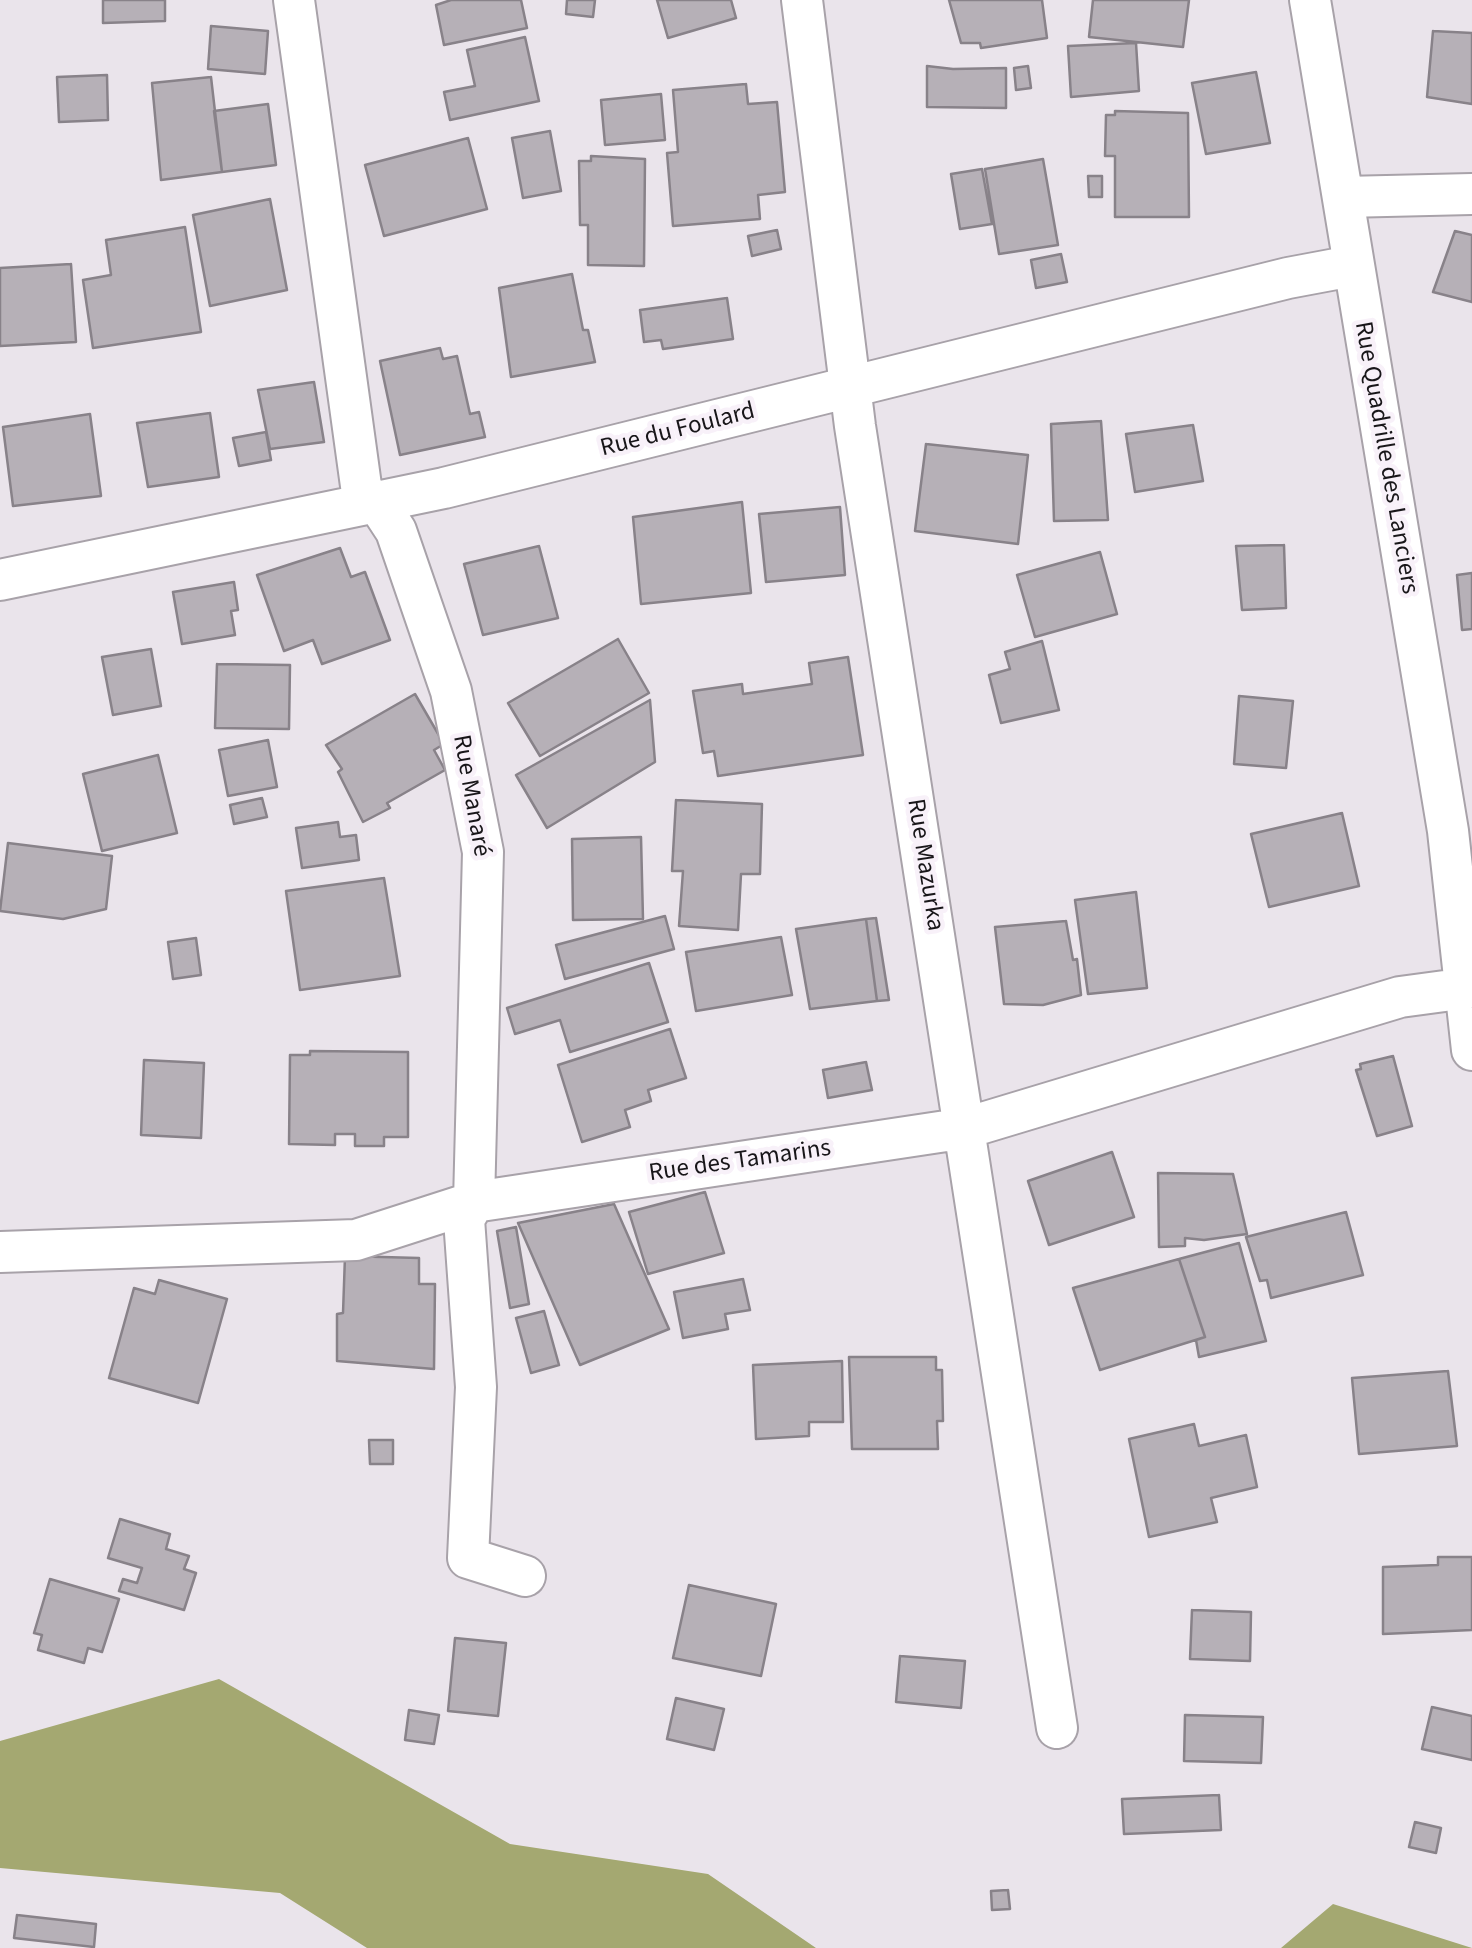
<!DOCTYPE html>
<html>
<head>
<meta charset="utf-8">
<style>
	body { margin:0 }
	canvas { display:block; background:#eae4eb }
</style>
</head>
<body>
<canvas width="1472" height="1948"></canvas>
<script>
const g = document.querySelector('canvas').getContext('2d');
g.lineJoin = 'round';
function paint(path, color) {
  g.fillStyle = color;
  g.fill(path, 'evenodd');
}
function poly(rows) {
  const path = new Path2D();
  for (const r of rows) {
    path.moveTo(r[0], r[1]);
    for (let i = 2; i < r.length; i += 2) path.lineTo(r[i], r[i + 1]);
  }
  return path;
}
function strokePath(path, color, width, dash) {
  g.strokeStyle = color;
  g.lineWidth = width;
  g.lineCap = dash ? 'butt' : 'round';
  g.setLineDash(dash || []);
  g.stroke(path);
}
function write(font, color, halo, rows, align = 'center') {
  g.font = font + ' "Source Sans 3",sans-serif';
  g.lineWidth = 9;
  g.setLineDash([]);
  g.textBaseline = 'middle';
  g.strokeStyle = halo;
  g.fillStyle = color;
  for (const [text, x, y, turn = 0] of rows) {
    g.save();
    g.translate(x, y);
    g.rotate((+turn || 0) * Math.PI / 180);
    g.textAlign = isNaN(turn) ? turn : align;
    if (halo) g.strokeText(text, 0, 0);
    g.fillText(text, 0, 0);
    g.restore();
  }
}
paint(poly([
	[219,1679,510,1844,708,1874,816,1948,367,1948,280,1893,0,1868,0,1741],
	[1333,1904,1472,1948,1281,1948]
]), '#a4a871');
const building = poly([
	[103,0,165,0,165,21,103,23,103,0],
	[451,0,521,0,527,28,444,45,436,5,451,0],
	[567,0,595,0,593,17,566,14,567,0],
	[657,0,731,0,736,18,668,38,657,0],
	[949,0,1042,0,1047,38,981,48,980,43,961,43,949,0],
	[1093,0,1189,0,1183,47,1089,37,1093,0],
	[211,26,268,31,265,74,208,69,211,26],
	[1433,31,1472,33,1472,104,1427,97,1433,31],
	[525,37,539,101,450,120,444,92,475,86,467,50,525,37],
	[1136,43,1139,91,1071,97,1068,46,1136,43],
	[927,66,953,69,1006,68,1006,108,927,107,927,66],
	[1028,66,1031,88,1016,90,1014,68,1028,66],
	[1256,72,1270,143,1206,154,1192,83,1256,72],
	[107,75,108,120,59,122,57,77,107,75],
	[211,77,222,172,161,180,152,83,211,77],
	[746,84,748,104,777,102,785,192,758,195,760,219,673,226,667,153,678,152,673,90,746,84],
	[661,94,665,140,605,145,601,100,661,94],
	[268,104,276,165,222,172,214,111,268,104],
	[1115,111,1188,113,1189,217,1115,217,1115,156,1105,156,1106,115,1115,115,1115,111],
	[550,131,561,191,523,198,512,138,550,131],
	[468,138,487,209,384,236,365,165,468,138],
	[591,156,645,159,644,266,588,265,588,225,580,225,579,161,591,161,591,156],
	[1043,159,1058,245,999,254,985,169,1043,159],
	[982,169,992,224,960,229,951,174,982,169],
	[1088,176,1102,176,1102,197,1089,197,1088,176],
	[270,199,287,290,210,306,193,215,270,199],
	[185,227,201,332,93,348,83,280,111,275,106,240,185,227],
	[777,230,781,249,752,256,748,236,777,230],
	[1455,231,1472,235,1472,302,1433,292,1455,231],
	[1061,254,1067,282,1036,288,1031,260,1061,254],
	[71,264,76,342,0,346,0,268,71,264],
	[572,274,583,330,588,330,595,362,511,377,499,288,572,274],
	[727,298,733,339,663,349,661,340,644,342,640,310,727,298],
	[440,348,443,359,457,356,470,414,479,412,485,437,400,455,380,361,440,348],
	[314,382,324,442,270,449,258,390,314,382],
	[210,413,219,477,148,487,137,423,210,413],
	[90,414,101,496,13,506,3,427,90,414],
	[1101,421,1108,520,1054,521,1051,424,1101,421],
	[1193,425,1203,481,1135,492,1126,434,1193,425],
	[266,432,271,460,239,466,233,438,266,432],
	[926,444,1028,455,1018,544,915,531,926,444],
	[742,502,751,593,641,604,633,517,742,502],
	[840,507,845,575,766,582,759,514,840,507],
	[1284,545,1286,608,1242,610,1236,546,1284,545],
	[539,546,558,618,483,635,464,564,539,546],
	[340,548,351,577,365,572,390,640,322,664,313,640,284,651,257,575,340,548],
	[1100,552,1117,614,1035,637,1017,575,1100,552],
	[1472,573,1472,629,1462,630,1457,575,1472,573],
	[234,582,238,610,231,611,235,635,182,644,173,592,234,582],
	[618,639,649,693,540,756,508,703,618,639],
	[1042,641,1059,710,1001,723,989,675,1010,669,1005,652,1042,641],
	[151,649,161,706,113,715,102,657,151,649],
	[848,657,863,755,718,776,714,751,703,753,693,691,742,684,743,694,812,684,809,663,848,657],
	[217,664,290,665,289,729,215,728,217,664],
	[415,694,444,744,434,750,445,770,387,803,390,808,363,822,338,772,342,769,326,745,415,694],
	[1239,696,1293,701,1286,768,1234,764,1239,696],
	[650,700,655,762,547,828,516,775,650,700],
	[268,740,277,787,228,796,219,750,268,740],
	[158,755,177,833,102,851,83,774,158,755],
	[262,798,267,817,234,824,230,805,262,798],
	[676,800,762,804,760,874,741,874,738,930,679,926,683,871,672,871,676,800],
	[1342,813,1359,886,1269,907,1251,834,1342,813],
	[338,822,340,837,356,835,359,860,302,868,296,828,338,822],
	[641,837,643,919,573,920,572,839,641,837],
	[8,843,112,856,106,909,63,919,0,911,8,843],
	[384,878,400,976,300,990,286,891,384,878],
	[1136,892,1147,988,1088,994,1075,900,1136,892],
	[665,916,674,949,565,979,556,945,665,916],
	[876,918,889,1000,877,1001,866,919,876,918],
	[866,919,877,1001,810,1009,796,929,866,919],
	[1066,921,1073,960,1077,959,1081,995,1043,1005,1004,1004,995,927,1066,921],
	[781,937,792,995,696,1011,686,952,781,937],
	[196,938,201,975,173,979,168,942,196,938],
	[649,963,668,1022,570,1052,560,1020,515,1034,507,1008,649,963],
	[670,1029,686,1078,648,1090,651,1101,625,1110,630,1127,582,1142,558,1065,670,1029],
	[310,1051,408,1052,408,1137,384,1137,384,1146,355,1146,355,1134,335,1134,335,1145,289,1144,290,1055,310,1055,310,1051],
	[1393,1056,1412,1126,1377,1136,1356,1070,1361,1069,1360,1064,1393,1056],
	[144,1060,204,1063,201,1138,141,1135,144,1060],
	[866,1062,872,1090,828,1098,823,1070,866,1062],
	[1112,1152,1134,1217,1049,1245,1028,1181,1112,1152],
	[1158,1173,1233,1174,1247,1234,1204,1240,1185,1238,1185,1246,1159,1247,1158,1173],
	[705,1192,724,1253,648,1274,629,1212,705,1192],
	[614,1204,669,1329,580,1365,518,1223,614,1204],
	[1346,1212,1363,1275,1271,1298,1267,1280,1260,1281,1246,1237,1346,1212],
	[516,1227,529,1304,510,1308,497,1231,516,1227],
	[1239,1243,1266,1341,1199,1357,1196,1340,1205,1337,1179,1259,1239,1243],
	[345,1256,419,1258,419,1284,435,1284,434,1369,337,1361,337,1314,343,1313,345,1256],
	[1179,1259,1205,1337,1100,1370,1073,1288,1179,1259],
	[743,1279,750,1310,725,1314,728,1329,683,1338,674,1292,743,1279],
	[159,1280,227,1299,198,1403,109,1378,134,1288,155,1294,159,1280],
	[544,1311,559,1365,531,1373,516,1318,544,1311],
	[849,1357,936,1357,936,1370,942,1370,943,1421,937,1421,938,1449,852,1449,849,1357],
	[842,1361,843,1422,809,1422,809,1436,756,1439,753,1365,842,1361],
	[1448,1371,1457,1446,1359,1454,1352,1378,1448,1371],
	[1194,1424,1199,1446,1246,1435,1257,1487,1211,1498,1217,1522,1149,1537,1129,1439,1194,1424],
	[369,1440,393,1440,393,1464,370,1464,369,1440],
	[120,1519,170,1534,166,1549,189,1556,184,1569,196,1573,184,1610,119,1591,123,1579,137,1583,142,1568,108,1558,120,1519],
	[1438,1557,1472,1557,1472,1630,1383,1634,1383,1567,1438,1565,1438,1557],
	[50,1579,119,1599,102,1652,88,1648,84,1663,38,1650,42,1635,34,1633,50,1579],
	[689,1585,776,1604,761,1676,673,1658,689,1585],
	[1192,1610,1251,1612,1250,1661,1190,1659,1192,1610],
	[455,1638,506,1643,498,1716,448,1711,455,1638],
	[900,1656,965,1661,961,1708,896,1702,900,1656],
	[676,1698,724,1709,714,1750,667,1739,676,1698],
	[1432,1707,1472,1716,1472,1760,1422,1749,1432,1707],
	[409,1710,439,1715,434,1744,405,1740,409,1710],
	[1185,1715,1263,1717,1261,1763,1184,1761,1185,1715],
	[1219,1795,1221,1830,1124,1834,1122,1799,1219,1795],
	[1415,1822,1441,1828,1436,1853,1409,1847,1415,1822],
	[1008,1890,1010,1909,992,1910,991,1891,1008,1890],
	[17,1915,96,1924,94,1947,14,1938,17,1915]
]);
paint(building, '#b6b0b7');
strokePath(building, '#888289', 2.5);
const minor = poly([
	[294,0,362,493,377,502,396,531,451,691,483,852,474,1202,464,1219,476,1387,468,1558,525,1576],
	[802,0,855,426,1057,1728],
	[1310,0,1448,831,1472,1050],
	[1344,197,1472,194],
	[0,580,444,488,1288,278,1352,266],
	[0,1252,356,1240,474,1202,966,1128,1400,997,1467,988]
]);
strokePath(minor, '#a8a2a9', 44);
strokePath(minor, '#fff', 40);
write('25px', '#181619', '#f8f1f9', [
	["Rue du Foulard",678,431,-14],
	["Rue Quadrille des Lanciers",1385,458,80],
	["Rue Manaré",470,796,80],
	["Rue Mazurka",924,865,81],
	["Rue des Tamarins",740,1162,-8]
]);
</script>
</body>
</html>
